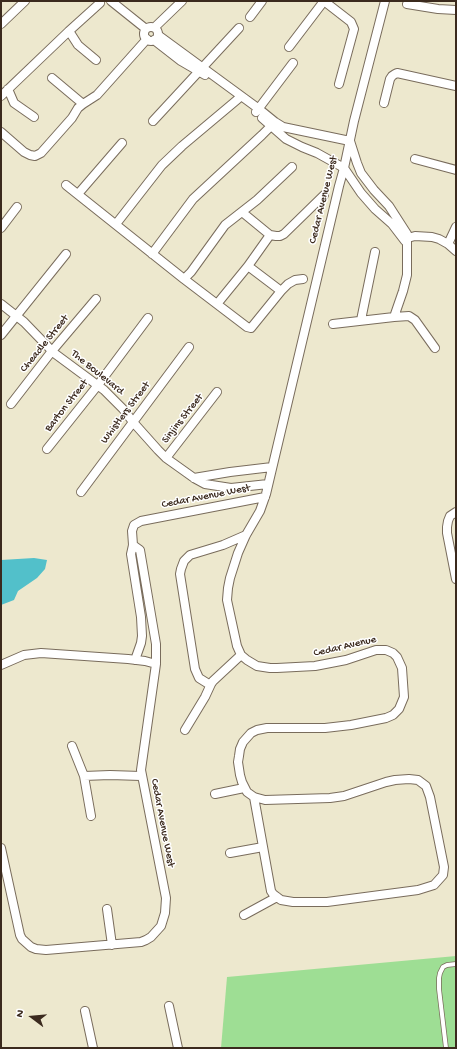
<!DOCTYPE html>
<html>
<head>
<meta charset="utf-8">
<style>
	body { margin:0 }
	#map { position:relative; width:457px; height:1049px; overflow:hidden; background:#ede8ce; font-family:"Gochi Hand",sans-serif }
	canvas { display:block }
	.frame { position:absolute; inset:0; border:2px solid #3b2a1e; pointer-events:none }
	.north { position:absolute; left:12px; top:997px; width:40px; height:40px; -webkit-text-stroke:3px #fff; paint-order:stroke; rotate:286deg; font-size:11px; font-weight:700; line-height:16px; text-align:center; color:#3b2a1e }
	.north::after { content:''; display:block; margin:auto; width:14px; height:18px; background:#3b2a1e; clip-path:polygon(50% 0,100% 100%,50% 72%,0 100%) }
</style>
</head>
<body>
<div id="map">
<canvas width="457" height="1049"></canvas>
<div class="frame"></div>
<div class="north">N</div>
</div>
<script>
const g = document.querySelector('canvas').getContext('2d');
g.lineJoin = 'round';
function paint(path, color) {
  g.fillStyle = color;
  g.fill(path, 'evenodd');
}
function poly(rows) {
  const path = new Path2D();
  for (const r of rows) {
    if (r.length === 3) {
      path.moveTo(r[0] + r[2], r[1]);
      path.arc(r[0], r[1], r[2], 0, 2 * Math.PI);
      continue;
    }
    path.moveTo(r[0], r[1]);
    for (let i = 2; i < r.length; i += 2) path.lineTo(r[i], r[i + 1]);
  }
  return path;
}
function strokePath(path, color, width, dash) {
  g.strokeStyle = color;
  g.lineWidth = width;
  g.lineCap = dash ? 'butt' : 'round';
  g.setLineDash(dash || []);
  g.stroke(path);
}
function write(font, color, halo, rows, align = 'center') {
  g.font = font + ' "Gochi Hand",sans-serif';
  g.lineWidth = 3;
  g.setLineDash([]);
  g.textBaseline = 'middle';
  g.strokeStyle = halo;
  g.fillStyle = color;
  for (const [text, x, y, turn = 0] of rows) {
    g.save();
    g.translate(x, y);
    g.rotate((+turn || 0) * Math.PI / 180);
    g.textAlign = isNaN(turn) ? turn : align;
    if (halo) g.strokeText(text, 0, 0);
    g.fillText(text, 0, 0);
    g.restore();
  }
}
paint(poly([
	[456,956,456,1048,221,1048,227,977]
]), '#9ede94');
paint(poly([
	[34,558,47,560,45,569,37,578,18,591,14,600,1,605,1,560]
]), '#52c0ca');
const lane = poly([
	[446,1048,439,989,439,978,440,973,443,967,447,965,456,964]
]);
const street = poly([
	[111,1,146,29],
	[324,1,351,22,354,29,339,84],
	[407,4,438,9,456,10],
	[250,17,262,1],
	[1,24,25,1],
	[151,34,7],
	[155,27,182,1],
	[69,31,78,45,96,60],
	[158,35,259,109,275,122,283,127,350,141,357,163,361,173,374,190,389,206,407,234,407,275,403,291,394,317],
	[154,40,181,61,205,75],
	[289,47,324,1],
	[52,78,83,104],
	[8,89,14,103,34,117],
	[1,96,69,31,100,3],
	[384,103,390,79,392,76,395,74,397,73,456,86],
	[256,112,293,63],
	[262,118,286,139,302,147,317,153,344,168,361,193,375,209,392,224,405,241],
	[153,121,239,28],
	[1,132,24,152,30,155,35,156,41,153,72,118,78,108,83,104,97,95,147,39],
	[415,159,456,170],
	[66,185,184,279,191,272,225,225,257,200,292,167],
	[78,194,122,143],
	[242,212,270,235,276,236,280,236,284,234,324,195],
	[116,224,162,165,182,146,238,99],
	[1,228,17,207],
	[404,239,415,236,432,237,439,239,448,244,456,251],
	[448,244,456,227],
	[152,254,193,199,262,135,274,123],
	[248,266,281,291],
	[184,279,247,327,251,328,281,291,288,284,295,280,303,279],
	[1,304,24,322,54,353,104,390,123,409,133,422,158,450,166,458,194,478,205,484,231,488,268,484],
	[217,304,248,266,270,235],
	[361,320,375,252],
	[333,324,394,317,409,316,415,320,435,348],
	[1,335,66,254],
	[11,404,52,351,96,299],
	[47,449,98,385,148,318],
	[166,458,217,392],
	[194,478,230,472,272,467],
	[81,492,189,347],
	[456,512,450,516,448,521,447,527,447,533,456,579],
	[241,655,213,681,211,684,207,683,199,678,195,669,180,574,181,569,184,561,190,555,223,545,246,535],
	[135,660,141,643,142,636,141,617,131,554,133,545,132,531,134,525,141,521,265,497],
	[1,665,24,655,41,653,128,659,145,661,156,664],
	[185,730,205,697,211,684],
	[72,746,84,776,91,816],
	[84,776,110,775,141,776],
	[215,794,244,788],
	[254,797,271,891,273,894,281,900,293,902,327,902,418,890,434,885,443,875,444,867,430,797,426,786,418,780,409,779,395,780,386,782,344,796,330,798,265,800,254,797,247,792,242,782,240,775,238,762,239,756,240,749,243,742,251,733,257,730,267,728,325,728,351,725,386,718,393,715,399,709,404,697,402,668,397,657,393,653,386,650,376,650,346,660,315,666,277,668,270,668,257,666,247,660,241,655,237,646,227,600,228,588,230,578,238,553,246,535,260,511,266,494,339,186,344,168,354,121,385,1],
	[1,848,20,935,22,939,31,947,36,949,46,950,141,942,146,940,151,937,161,926,165,913,166,898,141,770,156,664,156,644,140,550,133,545],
	[230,853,263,847],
	[107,909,112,945],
	[244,915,277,897],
	[169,1006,178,1048],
	[85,1011,93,1048]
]);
strokePath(lane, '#796c5c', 5.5);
strokePath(street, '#796c5c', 10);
strokePath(lane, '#fff', 4);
strokePath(street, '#fff', 8);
write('11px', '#3b2a1e', '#fff', [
	["Cedar Avenue West",324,200,-76],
	["Cheadle Street",45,344,-51],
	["The Boulevard",97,373,39],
	["Barton Street",67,406,-52],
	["Whistlers Street",126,413,-53],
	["Sinjins Street",183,419,-52],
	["Cedar Avenue West",206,497,-11],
	["Cedar Avenue",345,647,-13],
	["Cedar Avenue West",162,823,79]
]);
</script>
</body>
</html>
